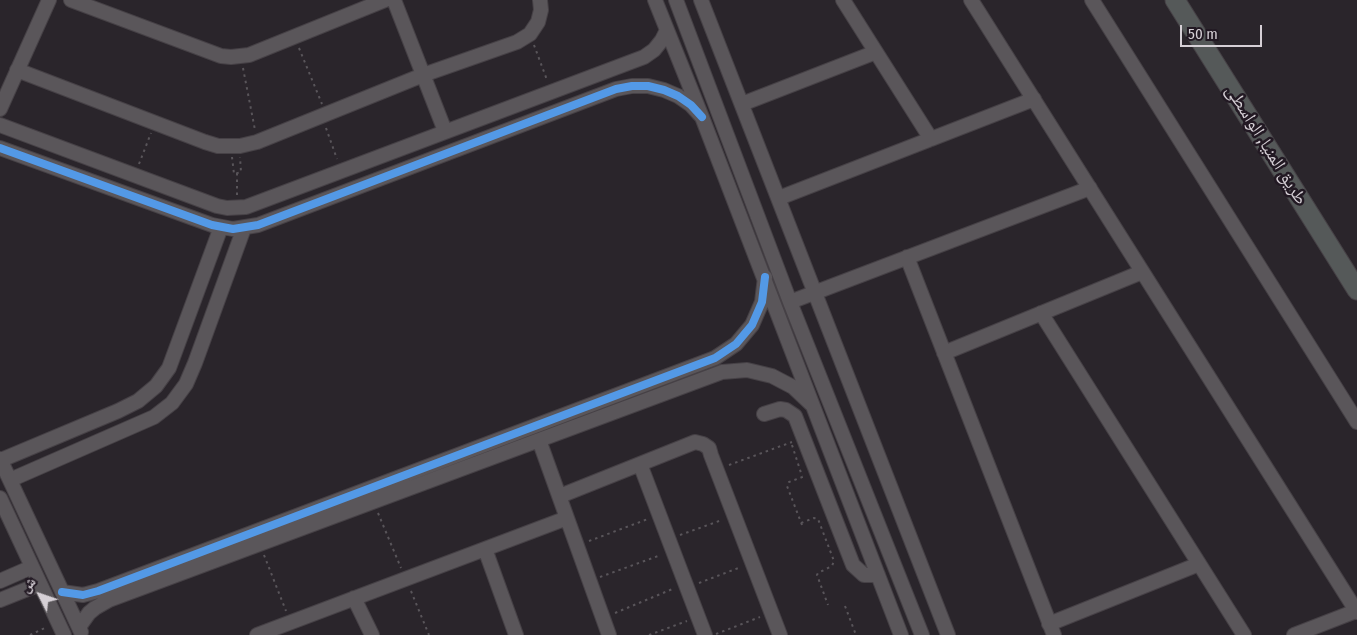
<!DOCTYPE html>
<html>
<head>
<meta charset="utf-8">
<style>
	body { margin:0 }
	#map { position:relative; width:1357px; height:635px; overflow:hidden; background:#2a252b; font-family:"Fira Sans Condensed","Noto Naskh Arabic",sans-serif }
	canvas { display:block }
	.north { position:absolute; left:15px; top:570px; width:50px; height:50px; -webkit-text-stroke:4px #221923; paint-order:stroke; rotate:311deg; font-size:14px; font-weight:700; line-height:20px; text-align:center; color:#d6d0d6 }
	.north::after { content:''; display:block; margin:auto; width:18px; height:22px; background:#d6d0d6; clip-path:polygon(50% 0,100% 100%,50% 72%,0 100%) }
	.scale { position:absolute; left:1180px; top:25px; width:82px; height:22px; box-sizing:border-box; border:2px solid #d6d0d6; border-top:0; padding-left:6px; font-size:15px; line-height:18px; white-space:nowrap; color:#d6d0d6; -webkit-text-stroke:4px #221923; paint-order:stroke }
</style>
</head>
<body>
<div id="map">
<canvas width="1357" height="635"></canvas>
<div class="north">ش</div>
<div class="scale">50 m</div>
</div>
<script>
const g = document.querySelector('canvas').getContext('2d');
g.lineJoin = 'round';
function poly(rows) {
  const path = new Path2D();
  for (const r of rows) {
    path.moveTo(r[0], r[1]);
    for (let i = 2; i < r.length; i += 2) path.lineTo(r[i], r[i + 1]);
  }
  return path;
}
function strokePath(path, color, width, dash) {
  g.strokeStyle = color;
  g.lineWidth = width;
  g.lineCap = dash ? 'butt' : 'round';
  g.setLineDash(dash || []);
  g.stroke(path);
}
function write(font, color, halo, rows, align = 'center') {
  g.font = font + ' "Fira Sans Condensed","Noto Naskh Arabic",sans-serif';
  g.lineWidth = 5;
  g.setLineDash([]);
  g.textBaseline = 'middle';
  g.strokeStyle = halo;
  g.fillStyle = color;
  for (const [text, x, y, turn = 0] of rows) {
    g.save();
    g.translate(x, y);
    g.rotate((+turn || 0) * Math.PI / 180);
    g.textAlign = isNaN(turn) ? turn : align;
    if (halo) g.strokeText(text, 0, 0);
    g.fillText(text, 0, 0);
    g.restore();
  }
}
const minor = poly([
	[71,0,221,56,231,57,249,55,385,0],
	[394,0,445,131],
	[655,0,702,117,901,635],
	[676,0,790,302,922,635],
	[701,0,948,635],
	[843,0,931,139],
	[971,0,1357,612],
	[1092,0,1357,422],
	[17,70,205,142,218,146,240,146,257,142,423,75,517,42,530,34,538,22,541,10,540,0],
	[742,104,876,52],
	[0,109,49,0],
	[0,125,217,206,227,208,246,207,644,57,654,50,662,40,667,30],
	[0,148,212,225,233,229,258,225,616,89,632,86,648,86,664,90,678,96,691,105,702,117],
	[779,198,1034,99],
	[907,257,1054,635],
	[790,302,1090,188],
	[1041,313,1244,635],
	[944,353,1142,272],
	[764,414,780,409,786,410,795,416,853,565,864,575,878,575],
	[539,440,609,635],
	[0,459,81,632],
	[1,460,118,411,138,401,156,386,169,368,221,227],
	[640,464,705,635],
	[10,480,154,417,172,403,186,384,195,363,244,228],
	[560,496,695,442,703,444,709,448,711,455,780,635],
	[0,498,64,635],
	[485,549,516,635],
	[0,581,32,567],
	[62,592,83,595,98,591,715,358,736,344,752,325,762,302,765,277],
	[354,598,372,635],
	[0,600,40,584],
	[1049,624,1199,564],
	[79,627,89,613,95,608,109,600,722,372,747,370,772,376,793,387,811,404],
	[257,635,567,518],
	[1294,635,1356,611]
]);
const major = poly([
	[1175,0,1357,290]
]);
strokePath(minor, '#464146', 16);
strokePath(major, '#464146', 21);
strokePath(poly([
	[534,45,547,80],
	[299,48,322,104],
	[243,68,255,130],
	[326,128,337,159],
	[232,157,234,174,241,172,240,157],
	[139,164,151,133],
	[237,173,237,195],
	[792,445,802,476],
	[729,465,792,442],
	[378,513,401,568],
	[801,523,814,518,818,519,834,561,832,566,818,573,817,575,828,605],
	[802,525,787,486,789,482,805,476],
	[680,535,722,520],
	[589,541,648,519],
	[264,555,286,611],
	[600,577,661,555],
	[699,583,741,567],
	[411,591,429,635],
	[845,606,856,635],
	[615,613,675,588],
	[716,634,760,617],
	[30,635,47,627],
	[649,635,687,621]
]), '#59555a', 2, [2.5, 4]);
strokePath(minor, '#5a565a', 14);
strokePath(major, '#555959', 19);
strokePath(poly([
	[0,148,212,225,233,229,258,225,616,89,632,86,648,86,664,90,678,96,691,105,702,117],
	[62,592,83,595,98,591,715,358,736,344,752,325,762,302,765,277]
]), '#5399e6', 8);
write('18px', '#d6d0d6', '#221923', [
	["طريق المنيا, الواسطى",1266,145,58]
]);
</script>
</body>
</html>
